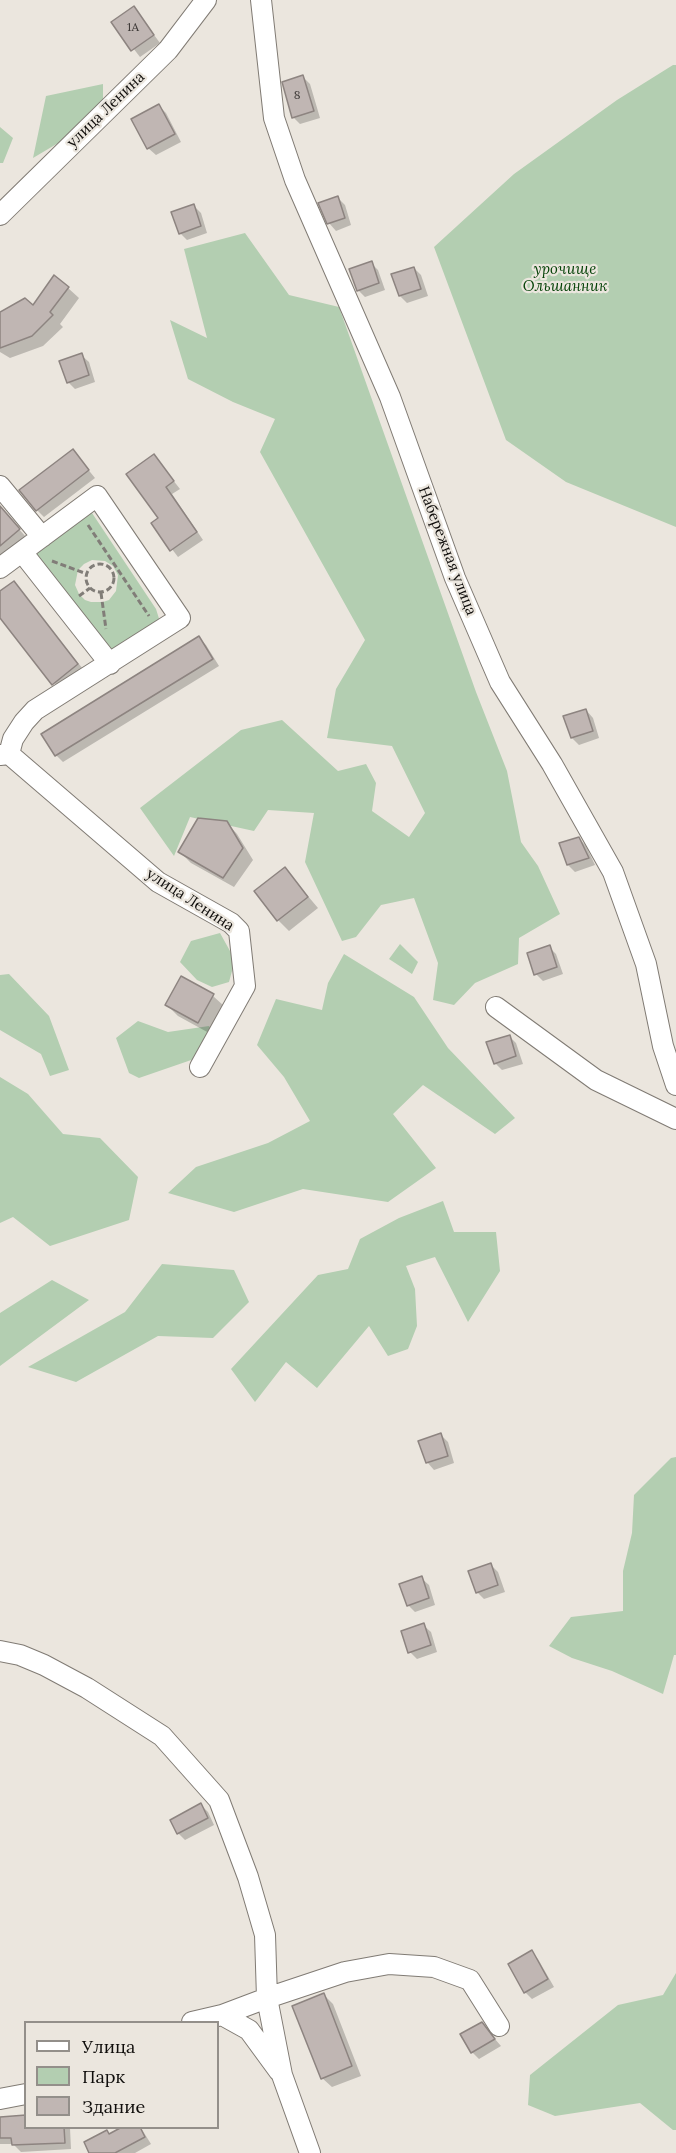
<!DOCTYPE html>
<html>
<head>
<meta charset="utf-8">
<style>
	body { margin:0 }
	#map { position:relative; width:676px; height:2153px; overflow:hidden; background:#ebe6de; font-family:Lora,serif }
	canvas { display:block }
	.legend { position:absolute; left:24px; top:2021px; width:195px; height:108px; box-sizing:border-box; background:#ebe6de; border:2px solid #938f8a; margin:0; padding:8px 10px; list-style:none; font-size:18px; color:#0f0d0b }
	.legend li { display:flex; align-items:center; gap:12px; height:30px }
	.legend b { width:30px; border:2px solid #938f8a }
</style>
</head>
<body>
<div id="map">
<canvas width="676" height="2153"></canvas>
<ul class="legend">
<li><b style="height:8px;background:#fff"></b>Улица</li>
<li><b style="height:16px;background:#b3ceb1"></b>Парк</li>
<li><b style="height:16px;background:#c0b6b3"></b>Здание</li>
</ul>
</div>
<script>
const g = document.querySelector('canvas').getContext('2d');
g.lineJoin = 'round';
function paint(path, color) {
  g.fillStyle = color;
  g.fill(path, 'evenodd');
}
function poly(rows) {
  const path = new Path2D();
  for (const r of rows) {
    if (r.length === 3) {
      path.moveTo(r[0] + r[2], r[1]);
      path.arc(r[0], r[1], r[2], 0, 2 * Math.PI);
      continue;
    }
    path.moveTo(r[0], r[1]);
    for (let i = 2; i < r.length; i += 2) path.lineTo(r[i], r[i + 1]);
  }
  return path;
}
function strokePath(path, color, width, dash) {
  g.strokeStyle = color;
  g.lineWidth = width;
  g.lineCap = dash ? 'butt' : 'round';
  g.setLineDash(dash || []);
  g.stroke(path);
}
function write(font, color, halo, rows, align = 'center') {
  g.font = font + ' Lora,serif';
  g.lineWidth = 4.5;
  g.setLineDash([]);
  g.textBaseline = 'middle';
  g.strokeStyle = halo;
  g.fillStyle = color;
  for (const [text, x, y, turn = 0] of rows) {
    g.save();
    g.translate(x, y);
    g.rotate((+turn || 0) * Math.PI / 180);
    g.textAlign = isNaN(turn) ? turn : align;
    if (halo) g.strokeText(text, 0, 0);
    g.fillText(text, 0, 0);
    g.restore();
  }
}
paint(poly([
	[673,65,676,65,676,527,566,482,506,440,434,247,514,174,617,100],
	[103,84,103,104,70,136,33,158,46,96],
	[0,127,13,138,3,163,0,163],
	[245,233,289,295,339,307,476,692,507,771,521,842,538,866,560,914,519,938,518,964,475,983,454,1005,433,1000,438,963,414,898,381,905,356,937,342,941,305,862,314,813,268,810,254,831,190,817,174,856,140,808,241,730,282,720,338,771,366,764,376,783,372,811,409,837,425,813,392,746,327,738,336,689,365,640,260,452,275,419,233,402,188,379,170,320,207,338,184,249],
	[92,513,156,609,161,625,118,653,103,646,37,558,36,549,83,514],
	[92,560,105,561,113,566,118,575,116,591,109,600,103,602,91,602,85,600,79,594,75,585,78,570,84,564],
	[220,933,235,960,229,982,212,987,197,980,180,962,191,941],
	[400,944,418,962,412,974,389,959],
	[344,954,414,997,448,1048,515,1118,495,1134,423,1085,393,1114,436,1168,388,1202,303,1189,234,1212,168,1193,196,1167,268,1143,310,1121,284,1077,257,1045,276,999,322,1010,328,983],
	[9,974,49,1016,69,1070,50,1076,41,1054,0,1030,0,975],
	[138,1021,168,1032,209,1026,214,1035,197,1058,139,1078,129,1073,116,1038],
	[0,1077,28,1094,63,1134,100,1138,138,1177,129,1220,50,1246,13,1217,0,1223],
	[443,1201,454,1232,496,1232,500,1271,468,1322,435,1257,406,1266,415,1289,417,1326,408,1349,388,1356,369,1326,317,1388,286,1362,255,1402,231,1369,318,1275,348,1269,360,1239,399,1218],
	[162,1264,234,1270,249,1302,213,1338,158,1336,76,1382,28,1367,125,1312],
	[52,1280,89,1300,0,1366,0,1313],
	[676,1457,676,1655,674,1655,663,1694,612,1671,572,1658,549,1646,571,1617,623,1611,623,1571,632,1533,634,1495,671,1458],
	[676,1973,676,2130,673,2130,640,2103,555,2116,528,2105,530,2075,618,2005,663,1995]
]), '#b3ceb1');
paint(poly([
	[134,8,160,43,140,57,113,22],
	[303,77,310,84,320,118,300,124,293,117],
	[159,106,166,113,181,142,156,155,148,148,133,120],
	[338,198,345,205,351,225,336,231,329,223,320,204],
	[194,206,201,213,207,233,187,240,180,233],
	[371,263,378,270,385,290,365,297,358,290],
	[414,268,421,275,428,296,407,303,400,296,393,275],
	[68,288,79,298,60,324,63,327,43,346,10,358,0,352,0,314,34,307],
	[81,355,89,362,95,382,75,389,68,382],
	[73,451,95,478,44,517,37,510],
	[154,456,180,489,172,494,203,540,178,557,153,524,160,519],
	[0,508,26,537,0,558],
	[14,583,87,674,63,693,0,616,0,593],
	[199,638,206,645,219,666,63,762,56,755,43,734],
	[586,710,593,718,599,738,579,745,572,738,565,717],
	[226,822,237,834,253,860,234,887,191,863,180,852],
	[579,838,586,846,595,865,575,872,568,865],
	[285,869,318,908,289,931,278,920],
	[549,947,556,954,563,974,543,981,536,974],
	[213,996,224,1006,209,1033,178,1016,167,1005],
	[509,1036,516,1043,523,1064,502,1070,495,1063],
	[441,1435,448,1442,454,1463,434,1470,427,1462],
	[491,1565,498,1572,505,1592,484,1599,477,1592],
	[421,1578,429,1585,435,1605,415,1612,408,1605],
	[423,1625,431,1632,437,1652,417,1659,410,1652],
	[201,1805,208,1812,214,1825,185,1840,178,1833],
	[531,1952,538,1959,554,1987,532,1999,525,1992],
	[323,1994,333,2004,361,2076,332,2087,322,2078],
	[482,2024,501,2046,479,2059,472,2052],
	[0,2117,26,2128,70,2128,71,2149,21,2152,13,2144,0,2144],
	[125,2128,141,2128,151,2144,135,2153,91,2153,110,2136]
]), '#0003');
const building = poly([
	[134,6,154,35,131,51,111,22,134,6],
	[303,75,314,111,292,118,282,82,303,75],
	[159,104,175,134,147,149,131,119,159,104],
	[338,196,345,218,327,224,318,203,338,196],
	[194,204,201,226,179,234,171,212,194,204],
	[372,261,379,283,357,291,349,269,372,261],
	[414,267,421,289,399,296,391,274,414,267],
	[54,275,69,287,50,312,53,315,32,336,0,348,0,312,25,298,33,305,54,275],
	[82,353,89,375,67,383,59,361,82,353],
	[73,449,89,470,36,511,19,490,73,449],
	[154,454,174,481,166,487,197,532,170,551,151,523,158,518,126,474,154,454],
	[0,506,20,529,0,546,0,506],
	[14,581,78,664,52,685,0,618,0,591,14,581],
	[199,636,213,659,55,756,41,734,199,636],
	[586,709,593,731,571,738,563,716,586,709],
	[198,818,227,821,243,848,223,878,178,852,198,818],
	[579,837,589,858,567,865,559,843,579,837],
	[285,867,308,897,277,921,254,891,285,867],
	[550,945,557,967,534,975,527,953,550,945],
	[181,976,214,994,198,1023,165,1005,181,976],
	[510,1035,516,1056,494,1064,486,1042,510,1035],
	[441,1433,448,1456,426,1463,418,1441,441,1433],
	[491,1563,498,1585,476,1593,468,1571,491,1563],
	[422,1576,429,1598,407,1606,399,1584,422,1576],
	[424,1623,431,1645,408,1653,401,1631,424,1623],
	[201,1803,208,1818,177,1834,170,1820,201,1803],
	[532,1950,548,1979,524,1993,508,1964,532,1950],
	[324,1993,352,2066,321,2079,292,2006,324,1993],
	[482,2022,495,2039,471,2053,460,2034,482,2022],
	[26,2115,26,2127,64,2127,65,2143,12,2145,11,2138,0,2138,0,2117,26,2115],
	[122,2127,140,2127,145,2137,115,2153,89,2153,84,2142,107,2130,109,2134,122,2127]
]);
paint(building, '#c0b6b3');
strokePath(building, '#8d8480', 1.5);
const minor = poly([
	[261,0,274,118,295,180,390,397,455,578,500,682,552,764,613,872,646,964,663,1046,676,1085],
	[0,215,168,50,206,0],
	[0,486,42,537],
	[22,552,110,664],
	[0,568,97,496,180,618,35,710,24,722,13,739,9,754],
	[0,755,9,754,158,882,231,923,239,931,245,986,200,1067],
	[496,1007,596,1080,676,1119],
	[0,1651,20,1655,44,1665,87,1688,162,1736,219,1800,248,1877,265,1935,267,1998,282,2075,310,2153],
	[222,2015,267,1998,345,1972,389,1964,434,1967,470,1980,499,2026],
	[192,2022,222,2015,249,2030,279,2071],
	[0,2099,26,2094]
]);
strokePath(minor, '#807b74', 22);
strokePath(poly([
	[88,525,149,616],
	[52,561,87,574],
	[100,578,14],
	[101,593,106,629],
	[79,596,90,588]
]), '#817d78', 3, [6, 3]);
strokePath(minor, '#fff', 20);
write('12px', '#3b3735', null, [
	["1А",133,28],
	["8",297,96]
]);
write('15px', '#0f0d0b', '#ebe6de', [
	["улица Ленина",106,110,-44],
	["Набережная улица",447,551,69],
	["улица Ленина",190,900,33]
]);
write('italic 15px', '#054308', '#ebe6de', [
	["урочище",565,270],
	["Ольшанник",565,287]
]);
</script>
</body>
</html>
